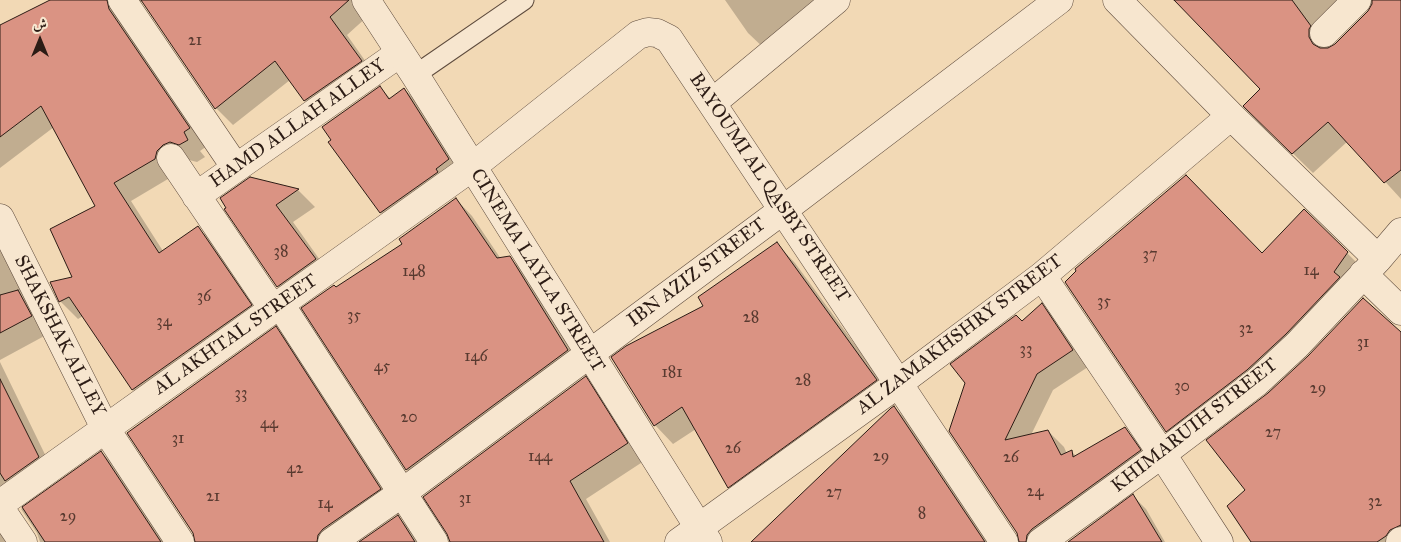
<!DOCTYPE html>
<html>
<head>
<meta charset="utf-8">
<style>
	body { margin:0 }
	#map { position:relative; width:1401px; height:542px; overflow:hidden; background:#f2d9b5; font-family:"IM FELL Great Primer",Amiri,serif }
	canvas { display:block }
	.north { position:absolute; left:15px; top:15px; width:50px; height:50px; -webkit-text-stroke:4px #f7e6cf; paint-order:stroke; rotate:0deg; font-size:14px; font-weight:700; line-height:20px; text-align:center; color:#2c1c15 }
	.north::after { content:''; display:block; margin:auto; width:18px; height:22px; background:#2c1c15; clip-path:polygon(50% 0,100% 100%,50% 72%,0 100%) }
</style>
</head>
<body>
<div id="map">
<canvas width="1401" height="542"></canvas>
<div class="north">ش</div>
</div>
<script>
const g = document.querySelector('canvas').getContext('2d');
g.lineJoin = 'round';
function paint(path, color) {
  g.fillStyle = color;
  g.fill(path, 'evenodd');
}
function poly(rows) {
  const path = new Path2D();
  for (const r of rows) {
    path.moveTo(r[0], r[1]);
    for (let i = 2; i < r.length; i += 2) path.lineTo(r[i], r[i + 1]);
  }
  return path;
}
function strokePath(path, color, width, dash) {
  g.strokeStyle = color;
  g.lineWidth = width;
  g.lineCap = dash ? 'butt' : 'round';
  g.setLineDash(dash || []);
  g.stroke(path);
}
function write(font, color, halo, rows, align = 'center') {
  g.font = font + ' "IM FELL Great Primer",serif';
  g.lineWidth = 4;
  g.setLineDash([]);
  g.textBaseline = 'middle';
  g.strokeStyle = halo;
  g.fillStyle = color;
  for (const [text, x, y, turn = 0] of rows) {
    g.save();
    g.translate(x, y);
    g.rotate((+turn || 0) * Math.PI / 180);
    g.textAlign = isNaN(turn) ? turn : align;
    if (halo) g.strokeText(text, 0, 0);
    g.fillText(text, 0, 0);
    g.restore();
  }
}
paint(poly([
	[52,0,364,0,368,16,347,35,378,79,322,118,305,101,290,80,233,125,216,108,144,2,139,2,207,146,200,151,205,157,197,162,189,160,180,162,173,176,131,201,163,251,198,228,216,245,268,323,151,407,133,390,83,316,78,319,60,301,74,277,97,207,54,127,0,168,0,27],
	[725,0,837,0,768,52,748,33],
	[1176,0,1401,0,1401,199,1348,141,1313,173,1265,126,1261,89],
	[1374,4,1369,12,1336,45,1328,49,1332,42,1366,8],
	[380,88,391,99,404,89,422,106,466,177,398,230,381,213,330,142],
	[251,178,298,190,315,207,293,222,332,277,295,303,278,286],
	[456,199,472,216,501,259,509,257,526,274,583,367,423,486,407,470,303,308,404,244],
	[1304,210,1367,273,1186,450,1167,431,1262,255],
	[777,244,795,263,895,399,747,505,729,487,696,429,673,444,655,425,704,307],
	[0,250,48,334,0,360],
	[1042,305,1058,321,1088,367,1053,390,1031,435,1048,431,1064,447,1067,454,1072,452,1077,457,1125,429,1141,445,1156,467,1053,542,1022,542,1018,533,950,431,1022,323],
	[276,328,293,345,398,507,347,542,197,542],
	[1401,333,1401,542,1252,542],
	[0,362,55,475,8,509,9,542,0,542],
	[585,378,603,395,644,461,586,499,610,542,451,542],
	[894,407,911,424,990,542,765,542],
	[101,452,119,470,166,542,40,542,37,533,21,509],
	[1133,496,1146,509,1165,542,1070,542],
	[398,517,415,534,420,542,361,542]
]), '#0003');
const building = poly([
	[50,0,107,0,109,9,190,128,184,132,188,140,179,145,170,142,163,145,157,151,155,159,114,183,159,253,198,226,252,305,132,390,69,297,59,302,50,282,72,277,50,229,95,206,41,106,0,137,0,25,50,0],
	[141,0,349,0,330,17,362,61,304,101,275,61,215,109,141,0],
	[1174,0,1292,0,1311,26,1309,29,1309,37,1313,44,1320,48,1328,48,1335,44,1368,11,1372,4,1372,0,1401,0,1401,170,1384,183,1328,122,1292,154,1243,106,1260,89,1174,0],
	[380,86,389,99,404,88,449,159,436,169,438,172,380,213,328,142,331,140,322,127,380,86],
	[1186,175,1262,253,1304,209,1348,252,1334,272,1340,277,1286,334,1247,370,1166,432,1065,282,1076,271,1075,269,1186,175],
	[250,177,299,189,276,205,316,259,277,287,224,209,226,208,220,198,250,177],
	[456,198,497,258,510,256,568,350,406,470,301,308,334,285,336,287,402,244,399,239,456,198],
	[777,242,877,380,728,488,682,407,654,426,611,357,626,346,703,306,698,297,777,242],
	[18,290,32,316,0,333,0,295,18,290],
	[1363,298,1401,332,1401,525,1390,530,1386,536,1377,542,1251,542,1227,506,1245,490,1206,440,1268,393,1308,356,1363,298],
	[1042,303,1073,350,1037,374,1005,440,1048,430,1061,455,1072,450,1073,457,1125,427,1141,450,1032,529,1027,535,1026,542,1019,542,1017,533,949,431,965,383,950,364,1016,315,1022,321,1042,303],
	[276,326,381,489,323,529,318,535,317,542,195,542,193,533,127,433,276,326],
	[586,376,628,443,570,481,604,542,450,542,447,534,423,497,586,376],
	[0,379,39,457,5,481,0,473,0,379],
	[894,406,985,542,751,542,891,408,894,406],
	[101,451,161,542,45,542,22,507,101,451],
	[1133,494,1162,542,1068,542,1133,494],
	[398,515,415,542,359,542,398,515]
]);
paint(building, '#da9383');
strokePath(building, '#2c1c15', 1);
const service = poly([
	[415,75,524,0]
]);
const minor = poly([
	[122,0,236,168],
	[1117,0,1231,116,1378,259],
	[1324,33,1357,0],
	[712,103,836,0],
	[171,158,273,309],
	[196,196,400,53],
	[0,218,105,428,180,542],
	[1363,274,1401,311],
	[1042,276,1162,454,1219,542],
	[280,304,434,542],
	[0,504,472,167,638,35,648,32,657,33,669,39,1004,542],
	[0,508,23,542],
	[332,542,402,493,783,210,1059,0],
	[679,542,899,383,1042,276,1231,116],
	[1041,542,1162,454,1257,382,1297,345,1378,259,1401,232],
	[1400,542,1401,541]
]);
const tertiary = poly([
	[366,0,415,75,708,542]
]);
strokePath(service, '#5e4b3d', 21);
strokePath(minor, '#5e4b3d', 29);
strokePath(tertiary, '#5e4b3d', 29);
strokePath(service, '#f7e6cf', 19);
strokePath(minor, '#f7e6cf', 28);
strokePath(tertiary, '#f7e6cf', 28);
write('16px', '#583a30', null, [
	["21",195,41],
	["38",281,252],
	["37",1150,255],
	["14",1311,271],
	["148",414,272],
	["36",204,297],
	["35",1104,302],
	["35",354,316],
	["28",751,318],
	["34",164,322],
	["32",1246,329],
	["31",1363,343],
	["33",1026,350],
	["146",476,357],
	["45",382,367],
	["181",672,373],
	["28",803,381],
	["30",1182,387],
	["29",1318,389],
	["33",241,394],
	["20",409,418],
	["44",269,424],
	["27",1273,433],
	["31",178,439],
	["26",733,449],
	["144",540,457],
	["29",881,457],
	["26",1011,458],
	["42",295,469],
	["24",1035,492],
	["27",834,493],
	["21",213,497],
	["31",465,499],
	["32",1375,502],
	["14",325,504],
	["8",922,514],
	["29",68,517]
]);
write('19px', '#2c1c15', '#f7e6cf', [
	["HAMD ALLAH ALLEY",298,124,-35],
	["BAYOUMI AL QASBY STREET",769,188,56],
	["CINEMA LAYLA STREET",537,271,58],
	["IBN AZIZ STREET",697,273,-37],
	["AL AKHTAL STREET",236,335,-35],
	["AL ZAMAKHSHRY STREET",960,335,-37],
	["SHAKSHAK ALLEY",59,336,63],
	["KHIMARUIH STREET",1195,426,-38]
]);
</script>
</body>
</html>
